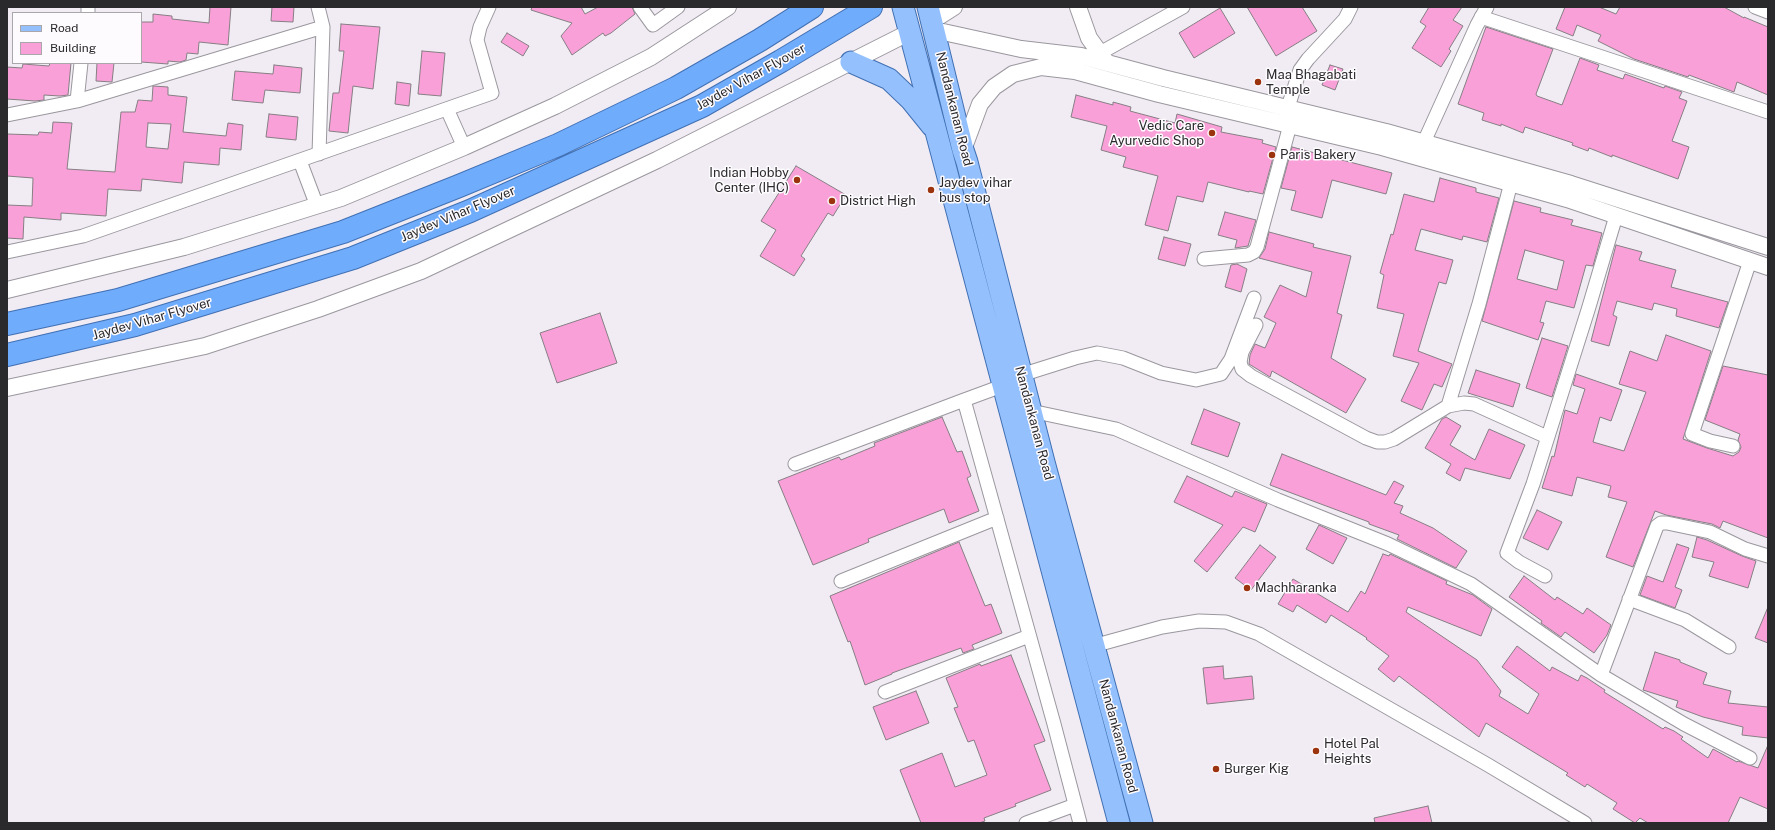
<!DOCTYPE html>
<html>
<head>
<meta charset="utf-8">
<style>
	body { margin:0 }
	#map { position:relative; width:1775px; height:830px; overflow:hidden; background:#f1ecf4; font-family:"Public Sans",sans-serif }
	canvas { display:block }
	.frame { position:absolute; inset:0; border:8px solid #2a292b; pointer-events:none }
	.legend { position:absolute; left:12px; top:12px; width:130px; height:52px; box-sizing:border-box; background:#fdfbfe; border:1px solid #a9a7aa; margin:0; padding:5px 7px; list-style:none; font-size:12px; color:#2a292b }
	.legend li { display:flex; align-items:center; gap:8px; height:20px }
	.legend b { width:20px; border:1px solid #a9a7aa }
</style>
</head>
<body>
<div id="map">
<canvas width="1775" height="830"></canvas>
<div class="frame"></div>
<ul class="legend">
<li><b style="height:5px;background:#94c1fd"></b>Road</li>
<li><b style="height:11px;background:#faa0d8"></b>Building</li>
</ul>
</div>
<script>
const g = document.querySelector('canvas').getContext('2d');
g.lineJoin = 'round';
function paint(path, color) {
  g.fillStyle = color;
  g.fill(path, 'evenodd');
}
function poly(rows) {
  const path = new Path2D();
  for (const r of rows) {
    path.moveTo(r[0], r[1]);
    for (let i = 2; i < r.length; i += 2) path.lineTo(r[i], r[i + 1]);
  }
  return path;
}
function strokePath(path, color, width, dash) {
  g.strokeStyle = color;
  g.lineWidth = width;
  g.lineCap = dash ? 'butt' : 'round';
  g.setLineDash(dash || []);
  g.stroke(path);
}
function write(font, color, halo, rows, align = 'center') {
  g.font = font + ' "Public Sans",sans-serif';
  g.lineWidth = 3;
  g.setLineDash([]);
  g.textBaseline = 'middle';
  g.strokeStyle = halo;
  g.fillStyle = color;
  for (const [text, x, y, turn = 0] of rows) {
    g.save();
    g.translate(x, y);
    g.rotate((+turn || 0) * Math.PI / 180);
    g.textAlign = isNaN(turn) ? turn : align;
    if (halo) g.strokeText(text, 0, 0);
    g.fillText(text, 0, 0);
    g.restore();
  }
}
const building = poly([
	[210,7,231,7,228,45,199,42,198,54,187,53,186,60,180,62,168,61,168,64,141,62,141,22,153,22,153,14,172,16,172,19,209,23,210,7],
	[272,7,294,7,293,22,271,21,272,7],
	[532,7,581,7,585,14,598,7,632,7,635,14,611,33,605,36,603,33,572,55,561,36,572,23,531,10,532,7],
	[1247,7,1302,7,1317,31,1276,56,1247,7],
	[1429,7,1462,7,1453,20,1463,26,1449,49,1451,51,1441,67,1412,48,1426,26,1420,22,1429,7],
	[1565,7,1599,7,1616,14,1620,7,1724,7,1744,18,1744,17,1768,27,1768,95,1737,82,1734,92,1689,75,1688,77,1634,59,1598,41,1601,35,1577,25,1573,36,1556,29,1565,7],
	[1220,8,1235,33,1194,58,1179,33,1220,8],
	[341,24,380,27,373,89,353,86,348,133,329,131,333,93,339,93,344,51,339,51,341,24],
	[1486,27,1553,49,1536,94,1537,96,1562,105,1580,58,1599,65,1597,70,1623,79,1625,74,1664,88,1665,86,1682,92,1679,98,1687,101,1672,141,1689,147,1678,179,1612,155,1612,157,1589,148,1588,151,1572,145,1573,143,1525,127,1523,133,1501,124,1501,126,1482,120,1484,113,1458,104,1486,27],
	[507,33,529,46,523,56,501,42,507,33],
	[422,51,445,53,441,96,418,94,422,51],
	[50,63,71,63,68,95,60,96,44,95,44,100,35,101,7,99,7,67,22,68,23,64,49,66,50,63],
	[97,63,114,63,112,82,96,81,97,63],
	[274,65,302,68,300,93,265,90,263,103,232,100,235,71,273,74,274,65],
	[1330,65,1343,69,1335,90,1322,85,1330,65],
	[397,82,411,84,409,106,395,104,397,82],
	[153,86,168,87,168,95,187,97,183,132,226,136,228,123,243,125,241,150,220,148,219,165,184,162,182,183,142,179,141,191,108,189,106,216,61,213,61,220,24,217,23,239,7,238,7,205,32,206,33,178,7,176,7,134,38,135,39,132,52,133,53,122,72,123,67,169,115,172,121,112,135,112,138,100,152,101,153,86],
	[148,123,171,124,168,149,146,147,148,123],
	[1076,95,1113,105,1113,102,1131,107,1130,111,1175,123,1177,114,1222,127,1221,132,1263,140,1262,143,1276,147,1263,194,1249,191,1249,192,1208,182,1203,202,1177,196,1168,231,1145,225,1158,176,1123,167,1126,157,1101,150,1107,126,1071,117,1076,95],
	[269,114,298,117,296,140,266,137,269,114],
	[1292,147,1392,173,1386,194,1332,180,1322,218,1291,210,1296,191,1281,188,1292,147],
	[796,166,846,195,833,216,828,213,801,256,805,259,794,276,760,256,776,230,761,221,796,166],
	[1440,178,1476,188,1476,192,1499,198,1487,242,1463,236,1462,240,1421,229,1415,250,1453,260,1446,284,1439,282,1418,351,1452,364,1442,387,1434,384,1422,410,1401,401,1419,363,1393,356,1404,314,1377,308,1384,275,1380,273,1391,234,1393,235,1404,194,1434,202,1440,178],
	[1514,201,1541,208,1540,212,1573,220,1571,225,1602,233,1593,266,1586,265,1574,308,1546,301,1540,322,1544,323,1538,340,1482,321,1514,201],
	[1525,250,1564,261,1557,290,1517,279,1525,250],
	[1225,212,1256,220,1248,246,1235,248,1237,240,1218,235,1225,212],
	[1269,232,1314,244,1313,247,1351,256,1337,313,1342,315,1331,358,1366,379,1346,413,1272,371,1270,377,1249,364,1250,355,1255,344,1265,348,1276,323,1264,317,1280,285,1306,297,1312,272,1259,258,1265,249,1269,232],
	[1164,237,1191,244,1185,266,1158,259,1164,237],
	[1616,245,1642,252,1639,260,1676,270,1671,287,1728,302,1719,328,1676,316,1677,309,1654,303,1652,310,1617,301,1613,315,1617,317,1609,346,1591,341,1616,245],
	[1237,264,1247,269,1241,292,1225,287,1231,265,1237,264],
	[600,313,617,363,557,383,540,333,600,313],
	[1666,335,1711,351,1683,439,1707,448,1733,456,1739,452,1741,447,1738,440,1740,434,1705,420,1723,366,1768,375,1768,538,1723,521,1720,528,1712,524,1666,515,1655,511,1633,567,1606,557,1627,502,1608,497,1611,486,1577,477,1572,496,1542,488,1552,456,1554,457,1565,410,1577,414,1585,389,1573,385,1576,374,1622,390,1611,421,1600,417,1593,442,1624,451,1646,392,1619,384,1630,351,1657,361,1666,335],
	[1542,338,1568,346,1552,397,1526,388,1542,338],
	[1476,370,1520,384,1513,407,1468,393,1476,370],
	[1204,409,1240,423,1228,457,1191,444,1204,409],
	[942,417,957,452,962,451,971,476,967,478,979,511,949,523,944,509,868,539,869,542,813,565,778,481,839,457,841,460,875,446,874,443,942,417],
	[1446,417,1461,426,1450,445,1475,460,1489,429,1525,445,1510,479,1465,468,1460,481,1446,473,1451,464,1425,448,1442,419,1446,417],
	[1282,454,1386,495,1394,481,1404,486,1394,503,1403,506,1400,513,1433,528,1467,551,1456,568,1397,539,1399,535,1369,524,1369,522,1270,485,1282,454],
	[1187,476,1232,497,1235,491,1267,504,1255,532,1243,527,1207,572,1194,561,1223,525,1174,502,1187,476],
	[1537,510,1562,522,1548,550,1523,538,1537,510],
	[1319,525,1347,538,1333,564,1306,549,1319,525],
	[1697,537,1707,540,1742,556,1756,561,1748,588,1709,576,1714,562,1692,557,1697,537],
	[959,542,985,606,991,604,1002,633,972,645,974,649,963,653,961,648,892,673,892,674,865,685,850,641,848,642,830,596,959,542],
	[1677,544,1689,548,1675,587,1682,590,1675,608,1640,595,1647,576,1663,582,1677,544],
	[1260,545,1276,557,1251,590,1235,578,1260,545],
	[1383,554,1389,556,1390,554,1447,581,1446,584,1473,595,1492,609,1481,636,1408,607,1406,612,1477,660,1501,691,1499,696,1528,714,1539,694,1502,667,1517,646,1550,671,1552,667,1578,681,1581,675,1587,678,1605,690,1604,692,1663,729,1665,727,1674,731,1683,737,1681,739,1708,758,1713,749,1737,762,1738,761,1758,768,1768,745,1768,809,1740,797,1728,823,1648,823,1640,818,1635,823,1613,809,1617,803,1587,784,1585,787,1566,775,1568,773,1486,723,1479,737,1399,676,1394,682,1378,669,1389,656,1366,639,1367,638,1331,615,1326,623,1297,605,1293,612,1278,604,1293,579,1348,612,1361,591,1365,594,1383,554],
	[1524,576,1555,600,1557,597,1583,614,1587,608,1611,625,1607,635,1594,653,1565,632,1561,637,1541,623,1542,621,1509,597,1524,576],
	[1768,607,1768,643,1755,638,1768,607],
	[1655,652,1680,660,1680,662,1707,673,1703,684,1731,691,1728,703,1768,707,1768,738,1742,735,1743,727,1703,717,1676,707,1678,701,1643,690,1655,652],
	[1011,655,1045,741,1034,745,1051,790,1015,804,1016,806,984,818,985,821,979,823,921,823,900,770,942,753,955,787,987,775,974,740,968,742,954,708,958,707,946,678,980,664,981,666,1011,655],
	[1223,666,1224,679,1252,676,1254,699,1207,704,1203,668,1223,666],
	[916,691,929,723,886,740,873,707,916,691],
	[1428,806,1432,823,1375,823,1374,818,1428,806]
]);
paint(building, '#faa0d8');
strokePath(building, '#867e83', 1);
const minor = poly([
	[318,7,323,27,319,154],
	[640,7,653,25,678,7],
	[1755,7,1768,12],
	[88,13,88,7],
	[1481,17,1768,112],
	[1100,53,1183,7],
	[77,101,81,63],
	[1288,107,1300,70,1308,59,1345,19,1351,7],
	[447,109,464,147],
	[7,115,77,101,323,27],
	[1424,142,1477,25,1487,7],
	[300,161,317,206],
	[7,252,83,236,492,93,477,40,480,27,489,7],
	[1204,259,1248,255,1254,252,1257,247,1290,125],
	[1256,325,1242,352,1240,362,1242,369,1251,376,1366,438,1377,442,1385,442,1394,439,1448,406,1464,403,1474,404,1547,437],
	[1021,375,1075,358,1097,353,1123,358,1161,373,1196,380,1221,374,1231,359,1254,298],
	[964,400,1002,386],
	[1448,406,1479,304,1511,183],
	[1031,411,1116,429,1278,500,1388,544,1471,584,1601,675,1684,724,1750,758],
	[1733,446,1710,441,1692,434,1750,261],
	[795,464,964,400,1054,724,1080,823],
	[1545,576,1519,562,1507,553,1533,484,1588,310,1616,216],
	[841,581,997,518],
	[1629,599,1685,620,1729,647],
	[1093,646,1162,627,1199,621,1226,622,1259,634,1488,765,1585,823],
	[1601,675,1657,526,1661,523,1667,523,1710,532,1745,549,1768,556],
	[885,692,1029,636],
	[1026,823,1075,805]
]);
const tertiary = poly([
	[1078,7,1089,38,1107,63],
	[932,21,954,7],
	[934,30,1021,49,1081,56,1163,78,1386,132,1571,184,1768,247],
	[963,150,980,104,994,87,1013,74,1041,67,1075,71,1159,94,1382,147,1567,199,1768,267],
	[7,290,184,247,341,198,464,147,555,106,651,57,728,7],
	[7,388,205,346,318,309,421,271,657,160,910,32]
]);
const primary = poly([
	[903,7,1119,823],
	[928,7,963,150,967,162,1044,462,1142,823],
	[851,62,889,79,911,100,932,126]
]);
const trunk = poly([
	[7,324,118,300,343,232,459,186,558,145,676,88,760,40,812,7],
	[7,355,135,325,353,258,470,211,702,106,781,61,871,7]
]);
strokePath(minor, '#9b979e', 15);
strokePath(tertiary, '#9b979e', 18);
strokePath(primary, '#4170b3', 23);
strokePath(trunk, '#4170b3', 24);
strokePath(minor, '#fff', 13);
strokePath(tertiary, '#fff', 16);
strokePath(primary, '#94c1fd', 21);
strokePath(trunk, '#70acfc', 22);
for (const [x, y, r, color] of [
	[1258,82,4,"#9b340e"],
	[1212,133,4,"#9b340e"],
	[1272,155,4,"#9b340e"],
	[797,180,4,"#9b340e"],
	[931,190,4,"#9b340e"],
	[832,201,4,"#9b340e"],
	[1247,588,4,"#9b340e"],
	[1316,751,4,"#9b340e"],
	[1216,769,4,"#9b340e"]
]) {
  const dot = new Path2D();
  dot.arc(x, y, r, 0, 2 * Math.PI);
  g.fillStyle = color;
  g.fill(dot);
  strokePath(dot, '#fdfbfe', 1.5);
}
write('13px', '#2a292b', '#fdfbfe', [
	["Maa Bhagabati",1266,75],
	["Temple",1266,90],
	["Vedic Care",1204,126,"right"],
	["Ayurvedic Shop",1204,141,"right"],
	["Paris Bakery",1280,155],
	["Indian Hobby",789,173,"right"],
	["Center (IHC)",789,188,"right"],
	["Jaydev vihar",939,183],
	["bus stop",939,198],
	["District High",840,201],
	["Machharanka",1255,588],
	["Hotel Pal",1324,744],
	["Heights",1324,759],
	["Burger Kig",1224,769]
], 'left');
write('13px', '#2a292b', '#fdfbfe', [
	["Jaydev Vihar Flyover",751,77,-29],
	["Nandankanan Road",954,109,76],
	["Jaydev Vihar Flyover",458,214,-23],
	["Jaydev Vihar Flyover",152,319,-16],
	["Nandankanan Road",1034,423,75],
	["Nandankanan Road",1118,736,75]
]);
</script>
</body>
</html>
